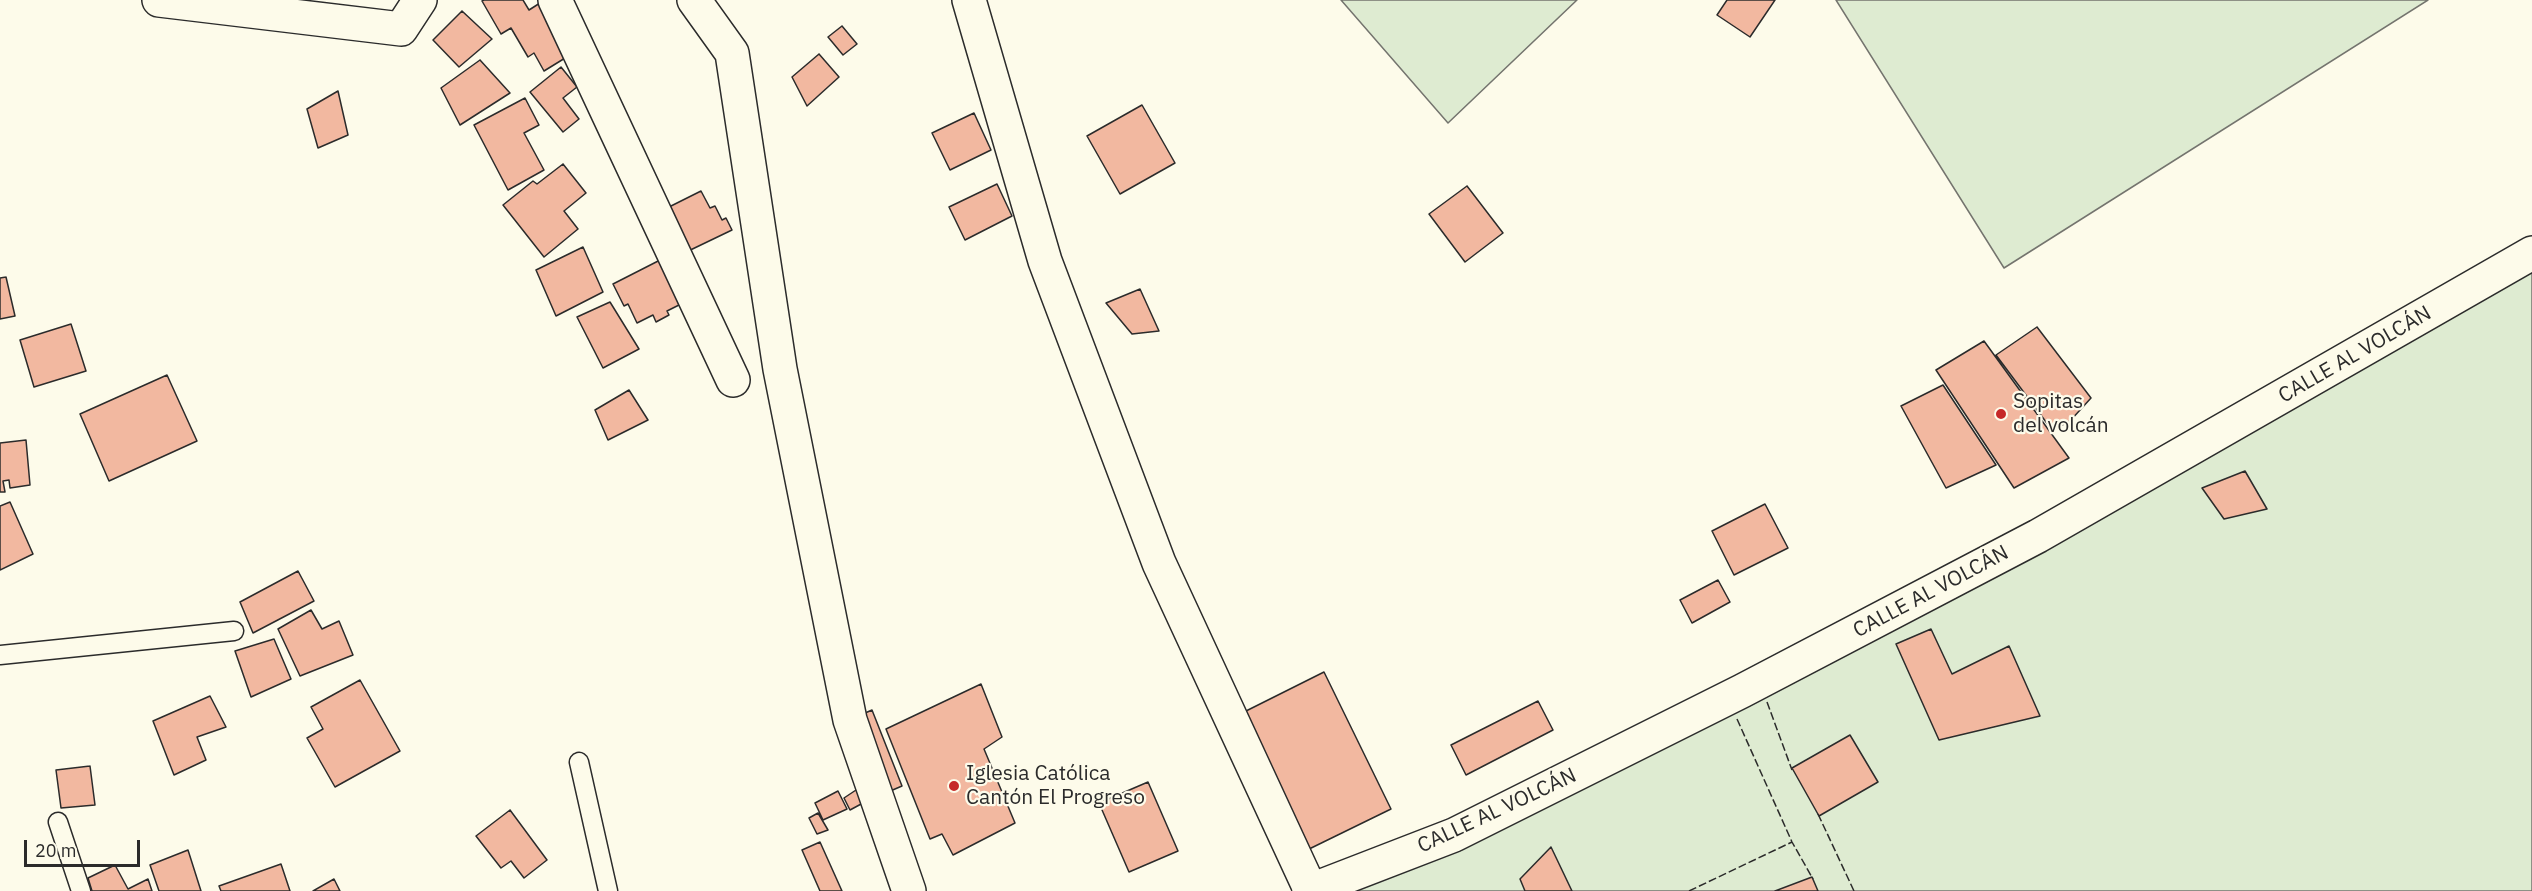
<!DOCTYPE html>
<html>
<head>
<meta charset="utf-8">
<style>
	body { margin:0 }
	#map { position:relative; width:2532px; height:891px; overflow:hidden; background:#fdfbea; font-family:"IBM Plex Sans",sans-serif }
	canvas { display:block }
	.scale { position:absolute; left:24px; top:840px; width:116px; height:27px; box-sizing:border-box; border:3px solid #2b2b2b; border-top:0; padding-left:8px; font-size:18px; line-height:21px; white-space:nowrap; color:#2b2b2b; -webkit-text-stroke:4px #fdfbea; paint-order:stroke }
</style>
</head>
<body>
<div id="map">
<canvas width="2532" height="891"></canvas>
<div class="scale">20 m</div>
</div>
<script>
const g = document.querySelector('canvas').getContext('2d');
g.lineJoin = 'round';
function paint(path, color) {
  g.fillStyle = color;
  g.fill(path, 'evenodd');
}
function poly(rows) {
  const path = new Path2D();
  for (const r of rows) {
    path.moveTo(r[0], r[1]);
    for (let i = 2; i < r.length; i += 2) path.lineTo(r[i], r[i + 1]);
  }
  return path;
}
function strokePath(path, color, width, dash) {
  g.strokeStyle = color;
  g.lineWidth = width;
  g.lineCap = dash ? 'butt' : 'round';
  g.setLineDash(dash || []);
  g.stroke(path);
}
function write(font, color, halo, rows, align = 'center') {
  g.font = font + ' "IBM Plex Sans",sans-serif';
  g.lineWidth = 4.5;
  g.setLineDash([]);
  g.textBaseline = 'middle';
  g.strokeStyle = halo;
  g.fillStyle = color;
  for (const [text, x, y, turn = 0] of rows) {
    g.save();
    g.translate(x, y);
    g.rotate((+turn || 0) * Math.PI / 180);
    g.textAlign = isNaN(turn) ? turn : align;
    if (halo) g.strokeText(text, 0, 0);
    g.fillText(text, 0, 0);
    g.restore();
  }
}
const green = poly([
	[1341,0,1577,0,1448,123,1341,0],
	[1836,0,2428,0,2004,268,1836,0],
	[2532,253,2532,891,1309,891,1454,835,2532,253]
]);
paint(green, '#deebd1');
strokePath(green, '#74746e', 1.5);
const building = poly([
	[484,0,523,0,529,10,540,3,570,55,544,71,534,53,528,57,511,28,501,34,482,1,484,0],
	[1727,0,1775,0,1750,37,1717,15,1727,0],
	[462,11,492,39,459,67,433,40,462,11],
	[842,26,857,44,843,55,828,37,842,26],
	[819,54,839,77,807,106,792,77,819,54],
	[480,60,510,93,460,125,441,88,480,60],
	[561,67,577,87,563,98,579,119,563,132,530,92,561,67],
	[338,91,348,135,318,148,307,109,338,91],
	[525,98,539,125,524,133,544,170,508,190,474,125,525,98],
	[1142,105,1175,163,1120,194,1087,136,1142,105],
	[974,113,991,150,950,170,932,133,974,113],
	[563,164,586,193,564,211,578,229,544,257,503,205,533,181,537,184,563,164],
	[997,184,1012,216,965,240,949,207,997,184],
	[1467,186,1503,233,1465,262,1429,214,1467,186],
	[701,191,710,208,715,206,722,220,726,218,732,230,680,255,659,212,701,191],
	[583,247,603,292,556,316,536,270,583,247],
	[666,257,687,301,667,311,669,315,656,322,653,315,637,323,628,304,624,306,613,284,666,257],
	[6,277,15,316,0,319,0,278,6,277],
	[1140,289,1159,331,1132,334,1106,303,1140,289],
	[610,302,639,349,603,368,577,317,610,302],
	[71,324,86,371,34,387,20,340,71,324],
	[2037,327,2091,398,2070,421,2052,430,1996,355,2037,327],
	[1984,341,2069,458,2014,488,1936,370,1984,341],
	[167,375,197,441,109,481,80,414,167,375],
	[1943,385,1996,465,1946,488,1901,406,1943,385],
	[629,390,648,420,608,440,595,410,629,390],
	[26,440,30,485,10,488,9,480,3,481,5,492,0,492,0,443,26,440],
	[2245,471,2267,509,2224,519,2202,488,2245,471],
	[10,502,33,554,0,570,0,506,10,502],
	[1765,504,1788,548,1734,575,1712,531,1765,504],
	[298,571,314,601,253,633,240,602,298,571],
	[1718,580,1730,602,1692,623,1680,600,1718,580],
	[311,610,322,629,339,621,353,655,300,676,278,629,311,610],
	[1931,629,1952,674,2009,646,2040,716,1939,740,1896,644,1931,629],
	[274,639,291,679,251,697,235,651,274,639],
	[1324,672,1391,809,1303,852,1236,716,1324,672],
	[360,680,400,751,335,787,307,738,323,729,311,707,360,680],
	[981,684,1002,737,984,749,1015,823,953,855,942,834,930,839,886,729,981,684],
	[210,696,226,727,197,737,206,760,174,775,153,721,210,696],
	[1538,701,1553,730,1466,775,1451,745,1538,701],
	[872,710,902,786,888,792,856,717,872,710],
	[1850,735,1878,782,1819,816,1792,768,1850,735],
	[90,766,95,805,61,808,56,770,90,766],
	[1148,782,1178,851,1129,872,1099,803,1148,782],
	[856,790,863,803,850,810,844,798,856,790],
	[838,791,847,809,823,820,815,803,838,791],
	[510,810,547,860,524,878,511,861,501,868,476,836,510,810],
	[818,813,828,830,817,834,809,818,818,813],
	[820,842,842,891,820,891,802,850,820,842],
	[1551,847,1572,891,1525,891,1520,879,1551,847],
	[188,850,201,891,159,891,150,865,188,850],
	[281,864,290,891,221,891,219,886,281,864],
	[115,865,128,889,148,879,152,891,92,891,88,878,115,865],
	[1812,877,1818,891,1775,891,1812,877],
	[334,879,340,891,313,891,334,879]
]);
paint(building, '#f2b8a0');
strokePath(building, '#2b2b2b', 1.5);
const lane = poly([
	[0,655,234,631],
	[579,762,608,891],
	[58,822,81,891]
]);
const street = poly([
	[159,0,401,29,420,0],
	[555,0,733,380],
	[694,0,732,53,780,369,850,720,909,891],
	[969,0,1045,261,1159,563,1311,891]
]);
const secondary = poly([
	[1309,891,1454,835,1742,691,2038,536,2532,253]
]);
strokePath(lane, '#2b2b2b', 21);
strokePath(street, '#2b2b2b', 36);
strokePath(secondary, '#2b2b2b', 36);
strokePath(lane, '#fdfbea', 18);
strokePath(street, '#fdfbea', 33);
strokePath(secondary, '#fdfbea', 33);
strokePath(poly([
	[1767,702,1792,770],
	[1737,719,1792,842,1813,879],
	[1818,814,1854,891],
	[1689,891,1792,842]
]), '#2b2b2b', 1.5, [8, 3]);
for (const [x, y, r, color] of [
	[2001,414,6,"#c62828"],
	[954,786,6,"#c62828"]
]) {
  const dot = new Path2D();
  dot.arc(x, y, r, 0, 2 * Math.PI);
  g.fillStyle = color;
  g.fill(dot);
  strokePath(dot, '#fdfbea', 2);
}
write('21px', '#2b2b2b', '#fdfbea', [
	["CALLE AL VOLCÁN",2355,355,-30],
	["CALLE AL VOLCÁN",1931,592,-28],
	["CALLE AL VOLCÁN",1497,811,-25]
]);
write('21px', '#2b2b2b', '#fdfbea', [
	["Sopitas",2013,402],
	["del volcán",2013,426],
	["Iglesia Católica",966,774],
	["Cantón El Progreso",966,798]
], 'left');
</script>
</body>
</html>
